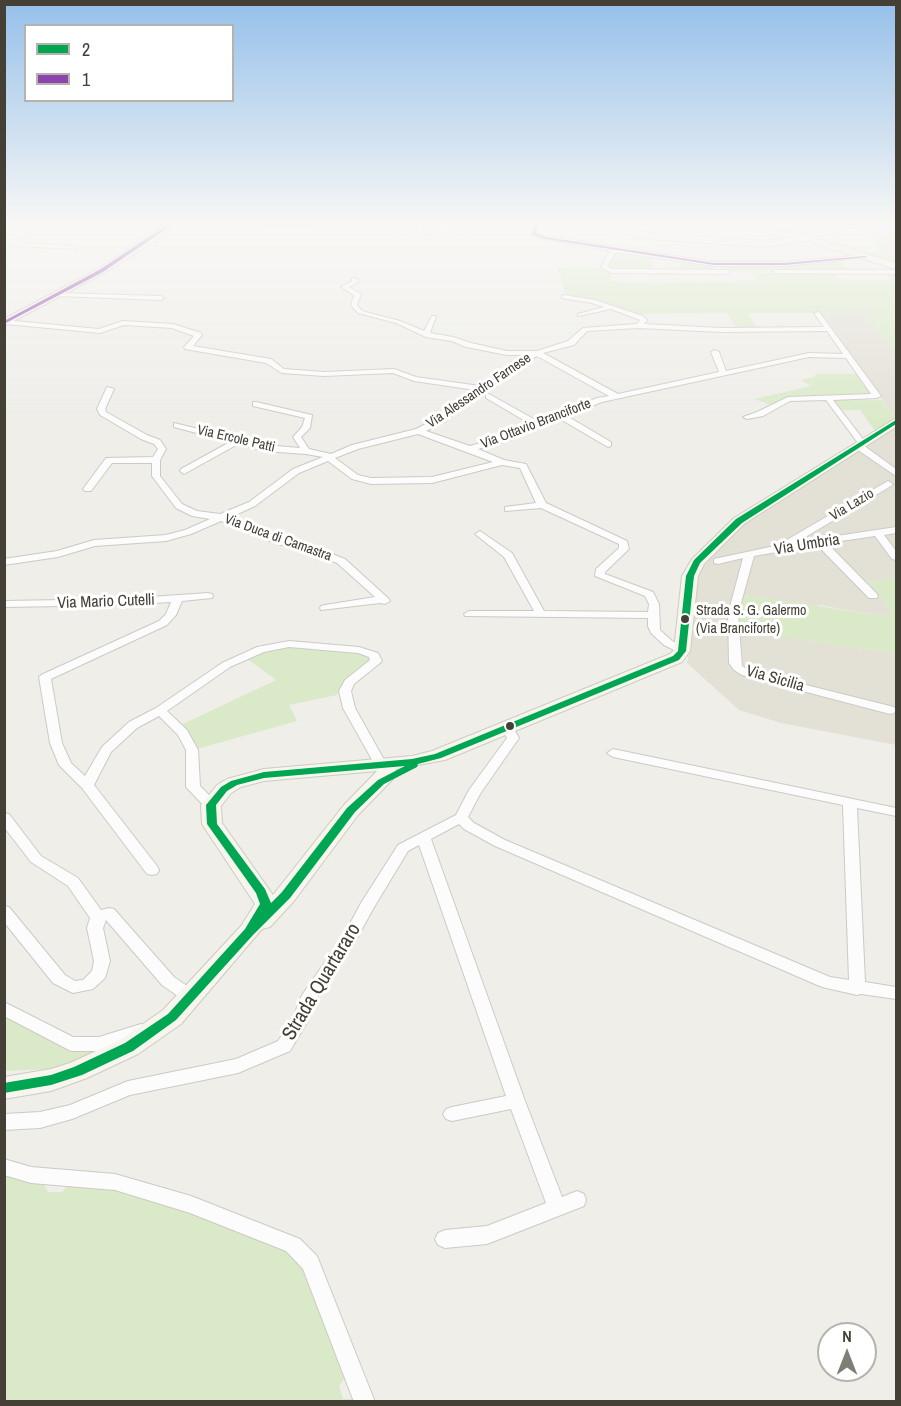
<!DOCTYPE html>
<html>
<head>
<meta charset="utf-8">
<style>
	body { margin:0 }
	#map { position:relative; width:901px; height:1406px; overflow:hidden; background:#efeee9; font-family:"Archivo Narrow",sans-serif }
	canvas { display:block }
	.frame { position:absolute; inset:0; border:6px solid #454035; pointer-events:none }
	.legend { position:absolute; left:24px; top:24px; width:210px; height:78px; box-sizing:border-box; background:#fff; border:2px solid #b5b3ae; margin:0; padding:8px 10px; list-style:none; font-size:18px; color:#454035 }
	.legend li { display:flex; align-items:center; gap:12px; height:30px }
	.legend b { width:30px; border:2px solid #b5b3ae }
	.north { position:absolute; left:817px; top:1322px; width:60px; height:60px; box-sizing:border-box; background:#fff; border:2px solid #b5b3ae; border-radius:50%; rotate:0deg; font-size:16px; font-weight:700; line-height:24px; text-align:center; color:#454035 }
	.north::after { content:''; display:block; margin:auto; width:21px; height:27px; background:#807d74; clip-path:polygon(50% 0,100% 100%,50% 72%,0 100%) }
</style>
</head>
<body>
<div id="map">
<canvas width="901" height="1406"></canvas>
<div class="frame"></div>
<ul class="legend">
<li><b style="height:8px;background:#00a651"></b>2</li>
<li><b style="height:8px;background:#8e44ad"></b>1</li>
</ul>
<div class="north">N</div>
</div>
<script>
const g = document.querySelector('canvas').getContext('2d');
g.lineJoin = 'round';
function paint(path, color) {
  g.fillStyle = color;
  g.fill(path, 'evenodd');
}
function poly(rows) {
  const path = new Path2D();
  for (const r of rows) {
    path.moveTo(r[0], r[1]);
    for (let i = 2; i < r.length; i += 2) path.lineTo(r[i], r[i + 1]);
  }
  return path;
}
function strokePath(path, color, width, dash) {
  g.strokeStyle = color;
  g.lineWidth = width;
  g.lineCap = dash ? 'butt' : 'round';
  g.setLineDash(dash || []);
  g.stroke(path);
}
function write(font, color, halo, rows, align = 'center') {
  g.font = font + ' "Archivo Narrow",sans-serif';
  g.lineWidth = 6;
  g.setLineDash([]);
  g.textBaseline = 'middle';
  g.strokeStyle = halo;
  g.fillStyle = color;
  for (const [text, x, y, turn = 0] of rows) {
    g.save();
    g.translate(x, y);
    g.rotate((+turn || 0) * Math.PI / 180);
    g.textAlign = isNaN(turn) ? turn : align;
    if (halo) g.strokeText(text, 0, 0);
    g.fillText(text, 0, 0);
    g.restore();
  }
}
paint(poly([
	[840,307,869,307,896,350,896,578,867,582,892,612,880,616,819,605,738,630,896,654,896,745,781,723,739,710,687,663,690,648,678,634,692,561,723,528,734,518,896,419,820,311]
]), '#e3e0d6');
paint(poly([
	[774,225,817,225,824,232,807,236,771,230],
	[871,233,896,233,896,265,862,255,880,250],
	[617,252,711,264,716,270,683,270,678,261,651,259,654,270,611,270,607,265],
	[839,260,852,271,722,271,718,265],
	[557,267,599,268,615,272,610,273,612,281,632,283,758,281,752,273,834,273,841,281,892,281,885,273,896,273,896,352,863,315,873,315,870,309,855,311,847,308,849,311,842,313,748,313,756,328,736,328,727,313,636,314,597,301,566,297],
	[816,374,858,374,873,394,857,396,791,397,772,405,754,399,811,386,801,380,814,377],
	[832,400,882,400,896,419,876,432,860,410,840,410],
	[896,578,896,654,737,630,737,616,743,594,880,616,892,612,867,581],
	[288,646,365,653,372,659,346,679,337,695,289,705,297,721,197,749,183,724,276,680,246,658],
	[5,1017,67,1050,100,1052,49,1069,5,1071],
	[4,1170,41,1179,48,1192,62,1192,69,1184,104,1183,222,1220,296,1251,345,1378,339,1386,343,1399,355,1399,357,1401,5,1401]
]), '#daeac9');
const street = poly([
	[44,225,51,225,22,243,74,246,76,249,16,246,13,244,44,225],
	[364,225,376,225,409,232,406,234,364,225],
	[407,225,413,225,417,232,429,235,463,230,466,232,429,239,413,234,407,225],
	[534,225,540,225,537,233,546,236,714,262,785,262,865,255,868,257,785,266,714,266,616,252,607,266,612,269,727,270,730,272,727,274,611,273,601,267,610,251,543,239,531,234,534,225],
	[725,225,738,225,806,236,850,225,860,225,806,240,725,225],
	[775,270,896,270,896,274,773,273,772,272,775,270],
	[352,278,356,278,358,282,349,287,361,294,357,305,362,311,400,321,424,331,432,316,436,316,430,333,453,337,471,343,507,351,537,351,568,341,583,328,637,324,640,320,611,309,578,316,578,314,604,307,592,303,562,298,562,296,564,295,595,300,643,316,647,320,644,324,721,328,824,327,814,313,819,312,881,396,877,398,833,400,866,443,863,445,896,469,896,476,855,448,854,446,858,443,826,400,790,401,763,416,747,419,743,417,757,412,788,397,871,394,846,358,809,357,602,402,567,416,611,442,611,446,608,447,560,419,507,441,478,449,504,460,526,464,546,503,627,541,629,549,605,572,605,574,653,592,659,604,660,630,672,641,686,649,688,651,682,654,664,645,651,633,648,626,648,618,465,616,464,614,469,611,534,611,504,557,475,534,480,531,512,553,544,611,648,612,649,604,645,596,595,576,596,569,619,548,619,544,541,508,505,511,505,507,536,503,520,468,502,465,432,483,371,484,352,479,328,461,299,473,255,506,229,518,283,540,312,546,345,559,389,599,390,601,385,604,380,603,321,610,320,608,321,606,325,605,375,597,337,563,305,550,277,544,221,521,191,534,166,541,95,546,58,557,4,565,4,559,57,551,94,540,166,535,185,530,210,519,192,516,176,508,152,476,152,463,112,463,91,491,85,491,83,489,106,458,153,457,158,449,154,444,141,439,100,415,97,409,107,387,114,389,105,409,106,412,147,435,160,440,166,449,160,460,160,476,182,504,197,511,220,514,249,502,293,469,323,457,306,454,264,451,238,444,184,474,180,471,181,469,230,442,174,427,174,423,264,445,300,448,293,437,302,427,305,418,253,406,253,402,256,402,312,415,310,428,301,437,309,449,331,454,352,445,416,429,439,417,475,390,414,381,393,373,324,376,282,373,266,363,185,349,184,347,194,336,172,328,124,325,100,333,6,324,4,320,99,329,123,321,173,324,201,333,202,335,193,346,271,359,284,369,324,372,394,369,416,377,480,386,510,363,527,355,507,355,466,347,452,341,426,337,396,323,358,313,351,305,354,295,341,287,352,281,352,278],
	[639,328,721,332,827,331,843,354,809,353,726,371,719,352,715,350,711,352,719,372,618,394,543,353,574,345,587,331,639,328],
	[537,356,609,396,597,398,539,422,489,394,486,394,486,398,532,425,501,437,470,446,426,431,445,421,516,367,537,356],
	[418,434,493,462,432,477,371,478,358,475,335,458,358,449,418,434],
	[57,293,161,296,164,298,161,300,55,296,54,295,57,293],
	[888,481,893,484,891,486,797,542,896,527,896,533,884,535,896,551,896,560,892,559,875,536,827,543,877,594,878,596,877,598,869,598,817,545,754,556,738,614,742,666,750,671,894,707,896,710,894,713,890,714,742,675,734,670,729,663,728,614,743,558,718,564,714,563,714,559,784,544,785,541,888,481],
	[208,593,212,594,213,596,212,598,182,601,176,615,167,625,51,679,62,743,71,763,85,776,102,747,129,722,156,708,222,663,257,647,289,641,359,647,378,653,382,661,380,663,354,684,351,691,355,708,387,765,381,769,375,765,343,708,339,691,345,680,370,660,369,657,358,653,289,647,264,652,230,667,167,711,187,730,198,750,200,786,216,802,218,805,216,808,206,808,186,787,186,750,178,735,159,716,137,728,111,752,94,785,157,866,159,870,157,874,152,875,147,874,82,788,59,765,50,743,39,677,41,675,159,621,166,614,171,602,122,605,4,607,4,601,122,599,208,593],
	[507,723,511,724,519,738,480,794,468,817,474,823,505,840,830,977,849,980,843,805,613,757,607,753,613,749,896,808,896,816,857,808,865,982,896,987,896,999,861,994,857,995,822,987,495,846,464,829,459,824,431,839,525,1101,562,1197,577,1191,584,1194,586,1200,584,1206,487,1244,445,1248,438,1245,435,1239,438,1233,445,1230,487,1226,546,1203,511,1109,452,1121,446,1119,443,1114,446,1109,452,1107,506,1096,419,845,408,851,373,909,355,942,315,1001,307,1022,290,1051,238,1073,130,1095,72,1119,40,1128,4,1130,4,1114,40,1112,70,1105,128,1081,236,1059,278,1041,292,1020,302,995,344,935,361,903,398,845,456,815,469,790,507,738,501,727,507,723],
	[4,813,9,814,41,856,78,878,101,910,109,908,114,909,174,977,197,993,199,997,197,1001,191,1003,185,1001,162,985,106,920,103,928,110,961,105,978,93,989,73,993,53,983,4,922,4,906,9,907,65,975,75,981,83,980,92,971,94,961,87,928,90,918,68,886,31,862,4,827,4,813],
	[4,1002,73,1037,99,1037,141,1024,147,1026,149,1031,147,1036,99,1051,71,1051,4,1016,4,1002],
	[4,1159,31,1167,115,1174,191,1196,300,1239,317,1256,375,1402,354,1402,303,1269,286,1251,190,1213,115,1190,31,1183,4,1175,4,1159]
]);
const secondary = poly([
	[165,225,174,225,163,236,104,273,4,326,4,319,98,269,165,225],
	[257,225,320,225,316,228,261,228,257,225],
	[581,225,600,225,649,233,765,241,806,235,896,263,896,269,806,241,765,247,649,239,581,225],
	[896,418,896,427,744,524,704,564,698,576,690,651,682,662,445,760,396,769,393,779,358,815,294,901,270,927,262,929,181,1024,138,1054,87,1078,51,1091,4,1099,4,1077,51,1069,70,1063,120,1040,163,1010,241,926,255,904,202,824,201,805,217,785,227,779,264,769,412,756,432,751,670,654,674,650,682,576,692,559,734,518,896,418],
	[377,771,344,805,273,895,222,823,221,806,231,793,241,787,264,781,377,771]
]);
strokePath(street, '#cbcac5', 2);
strokePath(secondary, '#cecbc0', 2);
paint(street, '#fdfcfc');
paint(secondary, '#f6f5ee');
paint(poly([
	[896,420,896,424,742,523,700,563,694,576,686,651,679,660,441,758,418,764,417,767,384,784,355,812,290,898,253,935,176,1020,133,1051,82,1075,51,1085,4,1093,4,1083,51,1075,74,1067,125,1043,168,1014,245,929,260,904,256,893,207,824,206,805,221,787,231,781,264,772,412,759,435,754,673,656,678,651,686,576,694,560,736,519,896,420],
	[405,766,378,780,347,808,282,892,271,903,265,889,217,824,216,805,227,791,237,785,264,778,405,766]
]), '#00a651');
paint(poly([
	[167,225,172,225,103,272,4,324,4,321,99,270,167,225],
	[259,225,318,225,316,226,261,226,259,225],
	[535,225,539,225,536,233,546,237,714,263,785,263,865,256,867,257,785,265,714,265,545,239,532,235,535,225]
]), '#8e44ad');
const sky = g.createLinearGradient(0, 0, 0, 422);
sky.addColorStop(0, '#95c0ea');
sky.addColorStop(0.53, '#f8f7f5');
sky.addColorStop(1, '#f8f7f500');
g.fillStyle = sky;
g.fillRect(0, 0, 901, 422);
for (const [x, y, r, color] of [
	[685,619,5,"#454035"],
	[510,726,5,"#454035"]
]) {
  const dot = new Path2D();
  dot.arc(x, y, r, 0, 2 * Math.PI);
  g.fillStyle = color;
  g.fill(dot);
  strokePath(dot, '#fff', 2);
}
write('14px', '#454035', '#fff', [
	["Via Alessandro Farnese",479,391,-34],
	["Via Ottavio Branciforte",536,424,-21],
	["Via Ercole Patti",236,439,13],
	["Via Lazio",852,505,-31],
	["Via Duca di Camastra",278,538,20]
]);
write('14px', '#454035', '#fff', [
	["Strada S. G. Galermo",696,611],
	["(Via Branciforte)",696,629]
], 'left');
write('16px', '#454035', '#fff', [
	["Via Umbria",807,545,-9],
	["Via Mario Cutelli",106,602,-2],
	["Via Sicilia",775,679,16]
]);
write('20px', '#454035', '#fff', [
	["Strada Quartararo",322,982,-59]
]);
</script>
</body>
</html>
